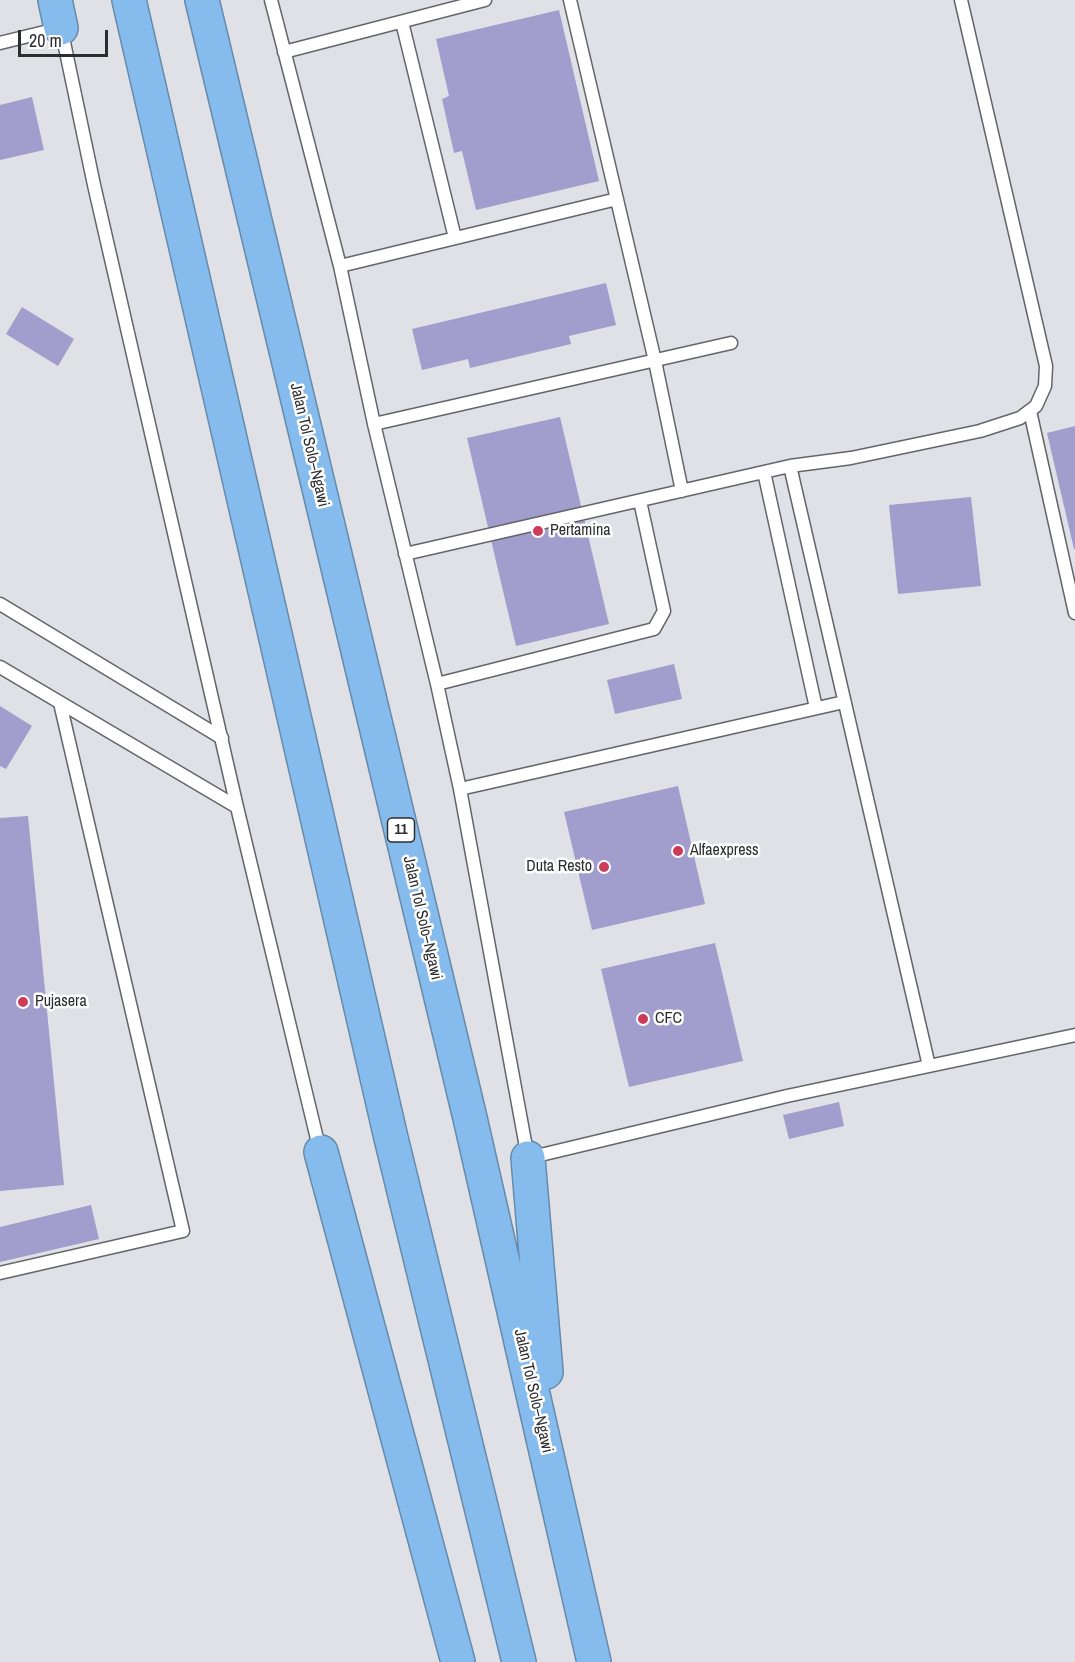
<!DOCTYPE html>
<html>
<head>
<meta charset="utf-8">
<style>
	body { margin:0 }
	#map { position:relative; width:1075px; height:1662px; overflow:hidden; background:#dfe1e6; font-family:"Archivo Narrow",sans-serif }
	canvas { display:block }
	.scale { position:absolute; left:18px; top:30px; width:90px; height:27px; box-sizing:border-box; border:3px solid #2c2d2f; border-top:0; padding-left:8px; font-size:18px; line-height:21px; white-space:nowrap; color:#2c2d2f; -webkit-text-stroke:4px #fff; paint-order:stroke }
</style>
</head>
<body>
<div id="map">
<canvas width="1075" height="1662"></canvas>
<div class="scale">20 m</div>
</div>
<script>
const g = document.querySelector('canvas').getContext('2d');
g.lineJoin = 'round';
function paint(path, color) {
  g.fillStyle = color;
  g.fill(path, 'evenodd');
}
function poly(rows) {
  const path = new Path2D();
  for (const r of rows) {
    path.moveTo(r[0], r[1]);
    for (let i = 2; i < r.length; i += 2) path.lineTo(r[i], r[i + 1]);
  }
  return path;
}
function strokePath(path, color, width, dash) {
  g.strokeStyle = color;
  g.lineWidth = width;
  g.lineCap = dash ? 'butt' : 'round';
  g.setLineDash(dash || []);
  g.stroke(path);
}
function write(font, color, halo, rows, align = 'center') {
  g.font = font + ' "Archivo Narrow",sans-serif';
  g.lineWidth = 5;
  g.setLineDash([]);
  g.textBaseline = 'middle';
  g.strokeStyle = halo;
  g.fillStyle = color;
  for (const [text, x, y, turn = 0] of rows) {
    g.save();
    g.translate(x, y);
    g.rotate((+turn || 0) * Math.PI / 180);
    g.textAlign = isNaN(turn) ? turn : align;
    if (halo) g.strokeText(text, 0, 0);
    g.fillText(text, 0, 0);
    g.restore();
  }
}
paint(poly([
	[559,10,599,181,476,210,462,151,454,153,442,99,449,96,436,39],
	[32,97,44,150,0,160,0,105],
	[606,283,616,325,569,336,571,344,470,368,468,359,422,370,412,329],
	[22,307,74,339,58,366,6,334],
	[560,417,609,624,516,646,467,438],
	[1075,426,1075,549,1074,549,1047,433],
	[971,497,981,586,898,594,889,505],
	[674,664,682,699,615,714,607,680],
	[0,706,32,726,6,769,0,766],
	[678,786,705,904,592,930,564,812],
	[28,816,64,1185,0,1191,0,818],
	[715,943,743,1061,629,1087,601,969],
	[839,1102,844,1126,789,1139,783,1115],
	[91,1205,99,1239,0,1262,0,1227]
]), '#a19dcc');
const lane = poly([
	[271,0,340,266,374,424,437,684,460,789,528,1158,787,1096,1075,1035],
	[570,0,655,361,682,491],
	[402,22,455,238],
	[0,43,61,28,94,185,237,807,320,1151],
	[284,52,485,0],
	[340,266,617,199],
	[1030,411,1075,613],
	[374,424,731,343],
	[764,472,816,708],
	[405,554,790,466],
	[0,604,222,738],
	[0,667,237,807],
	[437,684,654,629,664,611,640,501],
	[460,789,844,702],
	[929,1066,790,466,851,458,980,431,1020,418,1036,406,1045,386,1046,366,961,0],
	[0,1273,183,1231,60,703]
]);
const highway = poly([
	[55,0,61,28],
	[129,0,391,1138,519,1662],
	[202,0,470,1118,594,1662],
	[321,1152,458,1662],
	[528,1158,546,1372]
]);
strokePath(lane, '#636569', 15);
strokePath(highway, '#668aaa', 36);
strokePath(lane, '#fff', 12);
strokePath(highway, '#86bced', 33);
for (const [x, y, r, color] of [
	[538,531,6,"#cc3c5a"],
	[678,851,6,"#cc3c5a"],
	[604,867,6,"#cc3c5a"],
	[23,1002,6,"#cc3c5a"],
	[643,1019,6,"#cc3c5a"]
]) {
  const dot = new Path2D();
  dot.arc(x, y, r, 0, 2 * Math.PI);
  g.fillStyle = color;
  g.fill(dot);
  strokePath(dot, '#fff', 2);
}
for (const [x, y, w] of [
	[401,830,27]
]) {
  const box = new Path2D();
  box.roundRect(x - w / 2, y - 12, w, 24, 4.5);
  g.fillStyle = '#fff';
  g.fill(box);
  strokePath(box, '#2c2d2f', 1.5);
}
write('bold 15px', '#2c2d2f', null, [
	["11",401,830]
]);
write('16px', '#2c2d2f', '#fff', [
	["Jalan Tol Solo–Ngawi",309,445,77],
	["Jalan Tol Solo–Ngawi",422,918,77],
	["Jalan Tol Solo–Ngawi",533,1391,77]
]);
write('16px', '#2c2d2f', '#fff', [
	["Pertamina",550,531],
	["Alfaexpress",690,851],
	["Duta Resto",592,867,"right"],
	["Pujasera",35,1002],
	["CFC",655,1019]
], 'left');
</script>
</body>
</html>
